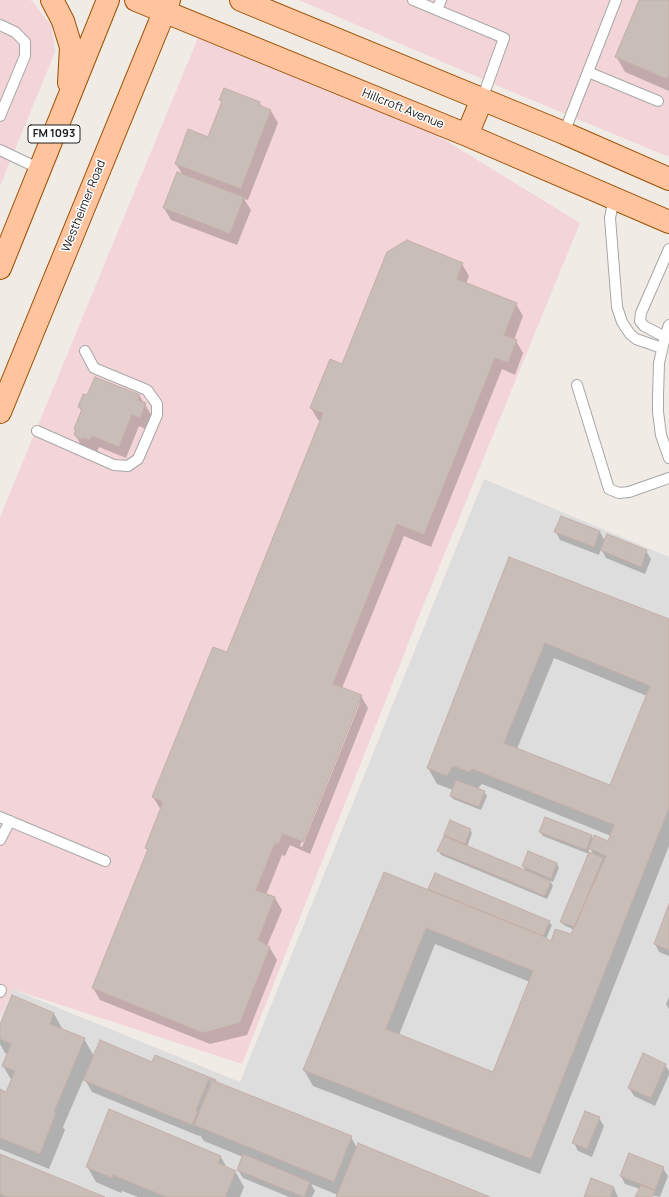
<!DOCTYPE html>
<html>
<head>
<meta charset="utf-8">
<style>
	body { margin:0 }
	canvas { display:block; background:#f1ebe6 }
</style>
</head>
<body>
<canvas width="669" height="1197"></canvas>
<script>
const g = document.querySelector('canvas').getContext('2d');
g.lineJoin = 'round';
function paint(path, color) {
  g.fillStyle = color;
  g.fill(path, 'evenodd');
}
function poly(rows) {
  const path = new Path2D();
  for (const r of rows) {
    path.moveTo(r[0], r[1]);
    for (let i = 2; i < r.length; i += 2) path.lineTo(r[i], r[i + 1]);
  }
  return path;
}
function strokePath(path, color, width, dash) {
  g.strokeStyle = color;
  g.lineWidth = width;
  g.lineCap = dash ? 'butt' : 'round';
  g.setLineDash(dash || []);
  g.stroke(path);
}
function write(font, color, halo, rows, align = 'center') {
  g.font = font + ' Manrope,sans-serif';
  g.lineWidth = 3;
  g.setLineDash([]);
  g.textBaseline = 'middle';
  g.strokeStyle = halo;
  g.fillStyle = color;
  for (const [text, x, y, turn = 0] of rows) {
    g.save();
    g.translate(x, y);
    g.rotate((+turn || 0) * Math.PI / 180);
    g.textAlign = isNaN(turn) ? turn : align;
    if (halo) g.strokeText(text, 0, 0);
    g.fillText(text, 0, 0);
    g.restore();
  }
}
paint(poly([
	[484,479,669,557,669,1197,0,1197,0,1019,12,989,240,1082]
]), '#dedddd');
paint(poly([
	[0,0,30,0,33,2,52,27,55,52,0,186],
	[299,0,669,0,669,157,510,91],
	[198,38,435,134,580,223,421,611,242,1064,12,989,0,1017,0,517]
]), '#f3d4d8');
paint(poly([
	[640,0,669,0,669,91,625,72,616,56],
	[220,100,259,102,262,107,271,111,278,123,248,200,244,199,251,210,237,245,171,220,164,208,182,174,176,164,209,138,222,104],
	[462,264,469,276,466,284,516,304,523,316,514,340,516,341,523,353,515,375,502,369,431,547,404,536,342,688,361,696,368,708,310,854,290,845,285,856,282,855,266,895,275,898,282,910,267,946,270,948,277,960,247,1035,210,1044,100,1000,93,988,148,851,146,848,161,810,153,797,227,654,321,421,318,420,311,408,343,365],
	[357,703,360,703,302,847,300,846],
	[139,395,152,416,147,430,139,426,126,458,99,447,97,452,82,447,75,434,77,431,76,429,82,412,79,407],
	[556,532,600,532,605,541,646,551,651,559,645,574,606,558,601,549,599,555,560,540],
	[510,558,669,620,669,846,540,1174,313,1086,304,1070,431,892,429,889,549,922,552,925,546,939,551,943,572,935,574,930,564,925,561,922,589,854,543,836,540,832,591,836,594,840,609,842,611,836,482,784,477,789,484,792,487,796,481,810,453,799,451,796,453,790,437,784,428,768],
	[554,658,647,696,611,787,517,749],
	[590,848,594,856,588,853],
	[435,944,530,982,494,1073,399,1035],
	[450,821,470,830,472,833,467,847,526,872,523,866,529,853,557,864,559,868,553,882,550,880,553,886,547,899,441,855,439,851],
	[669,907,669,956,659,952,655,944],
	[12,997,54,1014,63,1030,84,1039,94,1056,153,1063,209,1078,212,1083,351,1137,357,1148,487,1197,338,1197,338,1195,311,1184,315,1191,312,1197,289,1197,243,1178,238,1170,243,1157,204,1141,200,1135,199,1136,92,1092,84,1078,63,1127,65,1130,49,1169,0,1149,0,1091,7,1093,12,1081,3,1066,8,1054,5,1053,0,1044,0,1027],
	[669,997,669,1009,666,1004],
	[665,1065,669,1071,669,1075,655,1106,634,1096,629,1088],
	[110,1110,221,1157,227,1168,235,1171,244,1187,240,1197,138,1197,122,1191,121,1193,96,1182,87,1166],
	[599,1118,604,1126,592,1157,578,1151,574,1143],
	[0,1155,102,1197,0,1197],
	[663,1168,668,1176,660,1197,656,1196,636,1197,640,1189,625,1184,621,1176],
	[592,1180,614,1188,618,1197,586,1197]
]), '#0003');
const building = poly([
	[639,0,669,0,669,74,667,79,615,57,639,0],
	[224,88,260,102,259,105,271,110,241,189,175,164,188,129,208,137,222,101,219,100,224,88],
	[177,172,244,197,230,234,163,208,177,172],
	[407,240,463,263,457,279,517,303,504,335,517,340,508,363,495,358,424,535,397,524,333,684,362,695,303,842,283,834,278,845,275,843,256,890,275,897,258,940,270,947,240,1023,203,1033,92,988,148,849,145,848,163,802,152,797,213,647,227,652,323,413,310,408,330,359,342,364,387,252,407,240],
	[95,377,140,395,138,400,146,403,140,418,132,415,119,447,92,436,90,440,84,438,78,439,74,434,76,429,74,429,82,409,78,407,83,394,87,395,95,377],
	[561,516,600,531,594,547,554,532,561,516],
	[607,534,647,550,641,567,600,550,607,534],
	[509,557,669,619,669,808,531,1159,303,1070,384,872,543,936,551,941,555,929,571,934,606,856,589,848,594,835,608,841,614,825,472,769,469,772,453,766,447,776,427,768,509,557],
	[545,643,650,686,610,785,504,743,545,643],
	[426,928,533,971,493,1072,386,1029,426,928],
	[456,780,485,791,479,807,450,796,456,780],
	[545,817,592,835,586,850,539,832,545,817],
	[450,820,471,829,465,844,444,835,450,820],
	[444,836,551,881,545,896,437,851,444,836],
	[528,851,557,863,551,879,522,866,528,851],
	[589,852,603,858,575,927,560,922,589,852],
	[435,873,550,921,543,936,428,889,435,873],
	[669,904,669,950,654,944,669,904],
	[12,995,54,1013,50,1024,85,1038,54,1112,56,1113,40,1154,0,1138,0,1089,6,1092,15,1071,2,1066,11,1044,0,1039,0,1025,12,995],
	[100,1040,152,1062,155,1055,216,1080,215,1082,209,1079,196,1110,198,1111,192,1125,83,1080,100,1040],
	[643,1053,666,1064,651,1098,628,1088,643,1053],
	[212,1080,352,1136,334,1182,194,1125,212,1080],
	[109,1109,221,1156,218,1163,236,1171,225,1197,166,1197,113,1175,112,1178,86,1167,109,1109],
	[585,1111,600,1117,587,1149,572,1143,585,1111],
	[358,1143,490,1197,336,1197,358,1143],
	[629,1153,664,1167,655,1190,620,1176,629,1153],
	[0,1154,105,1197,8,1197,0,1194,0,1154],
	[243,1154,310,1182,304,1197,237,1170,243,1154],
	[591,1178,614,1187,610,1197,584,1197,591,1178],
	[641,1185,655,1191,652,1197,635,1197,641,1185]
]);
paint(building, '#c9bdb8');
strokePath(building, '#c4afa7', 1);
const service = poly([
	[413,0,504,38,482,99],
	[437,10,441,0],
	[0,25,15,32,25,42,25,56,0,116],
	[588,72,658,101],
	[564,133,616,0],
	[0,150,40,169],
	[614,198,610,218,617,307,622,322,630,334,636,339,662,348],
	[669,325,665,337,659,363,658,396,658,412,661,435,669,458],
	[665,337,644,326,640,321,641,313,669,249],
	[577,385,609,489,619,493,629,492,669,478],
	[37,431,114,465,128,466,138,459,157,415,157,404,147,390,94,368,85,351],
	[0,817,105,861],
	[0,840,10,821],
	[0,992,1,990]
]);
const primary = poly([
	[52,0,63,21,71,47,69,83],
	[136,0,467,135,669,222],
	[241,0,564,133,669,179],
	[467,135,482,99],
	[0,268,108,0],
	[0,412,169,0]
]);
strokePath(service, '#a7a7a7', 12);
strokePath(primary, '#9c4e00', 24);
strokePath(service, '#fff', 10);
strokePath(primary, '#ffc49d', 22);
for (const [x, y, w] of [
	[54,134,52]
]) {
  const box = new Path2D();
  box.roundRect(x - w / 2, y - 9, w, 18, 3);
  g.fillStyle = '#fff';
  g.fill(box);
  strokePath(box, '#202020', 1);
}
write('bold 11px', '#202020', null, [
	["FM 1093",54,134]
]);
write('12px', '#202020', '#fff', [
	["Hillcroft Avenue",403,109,22],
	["Westheimer Road",84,206,-68]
]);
</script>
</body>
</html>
